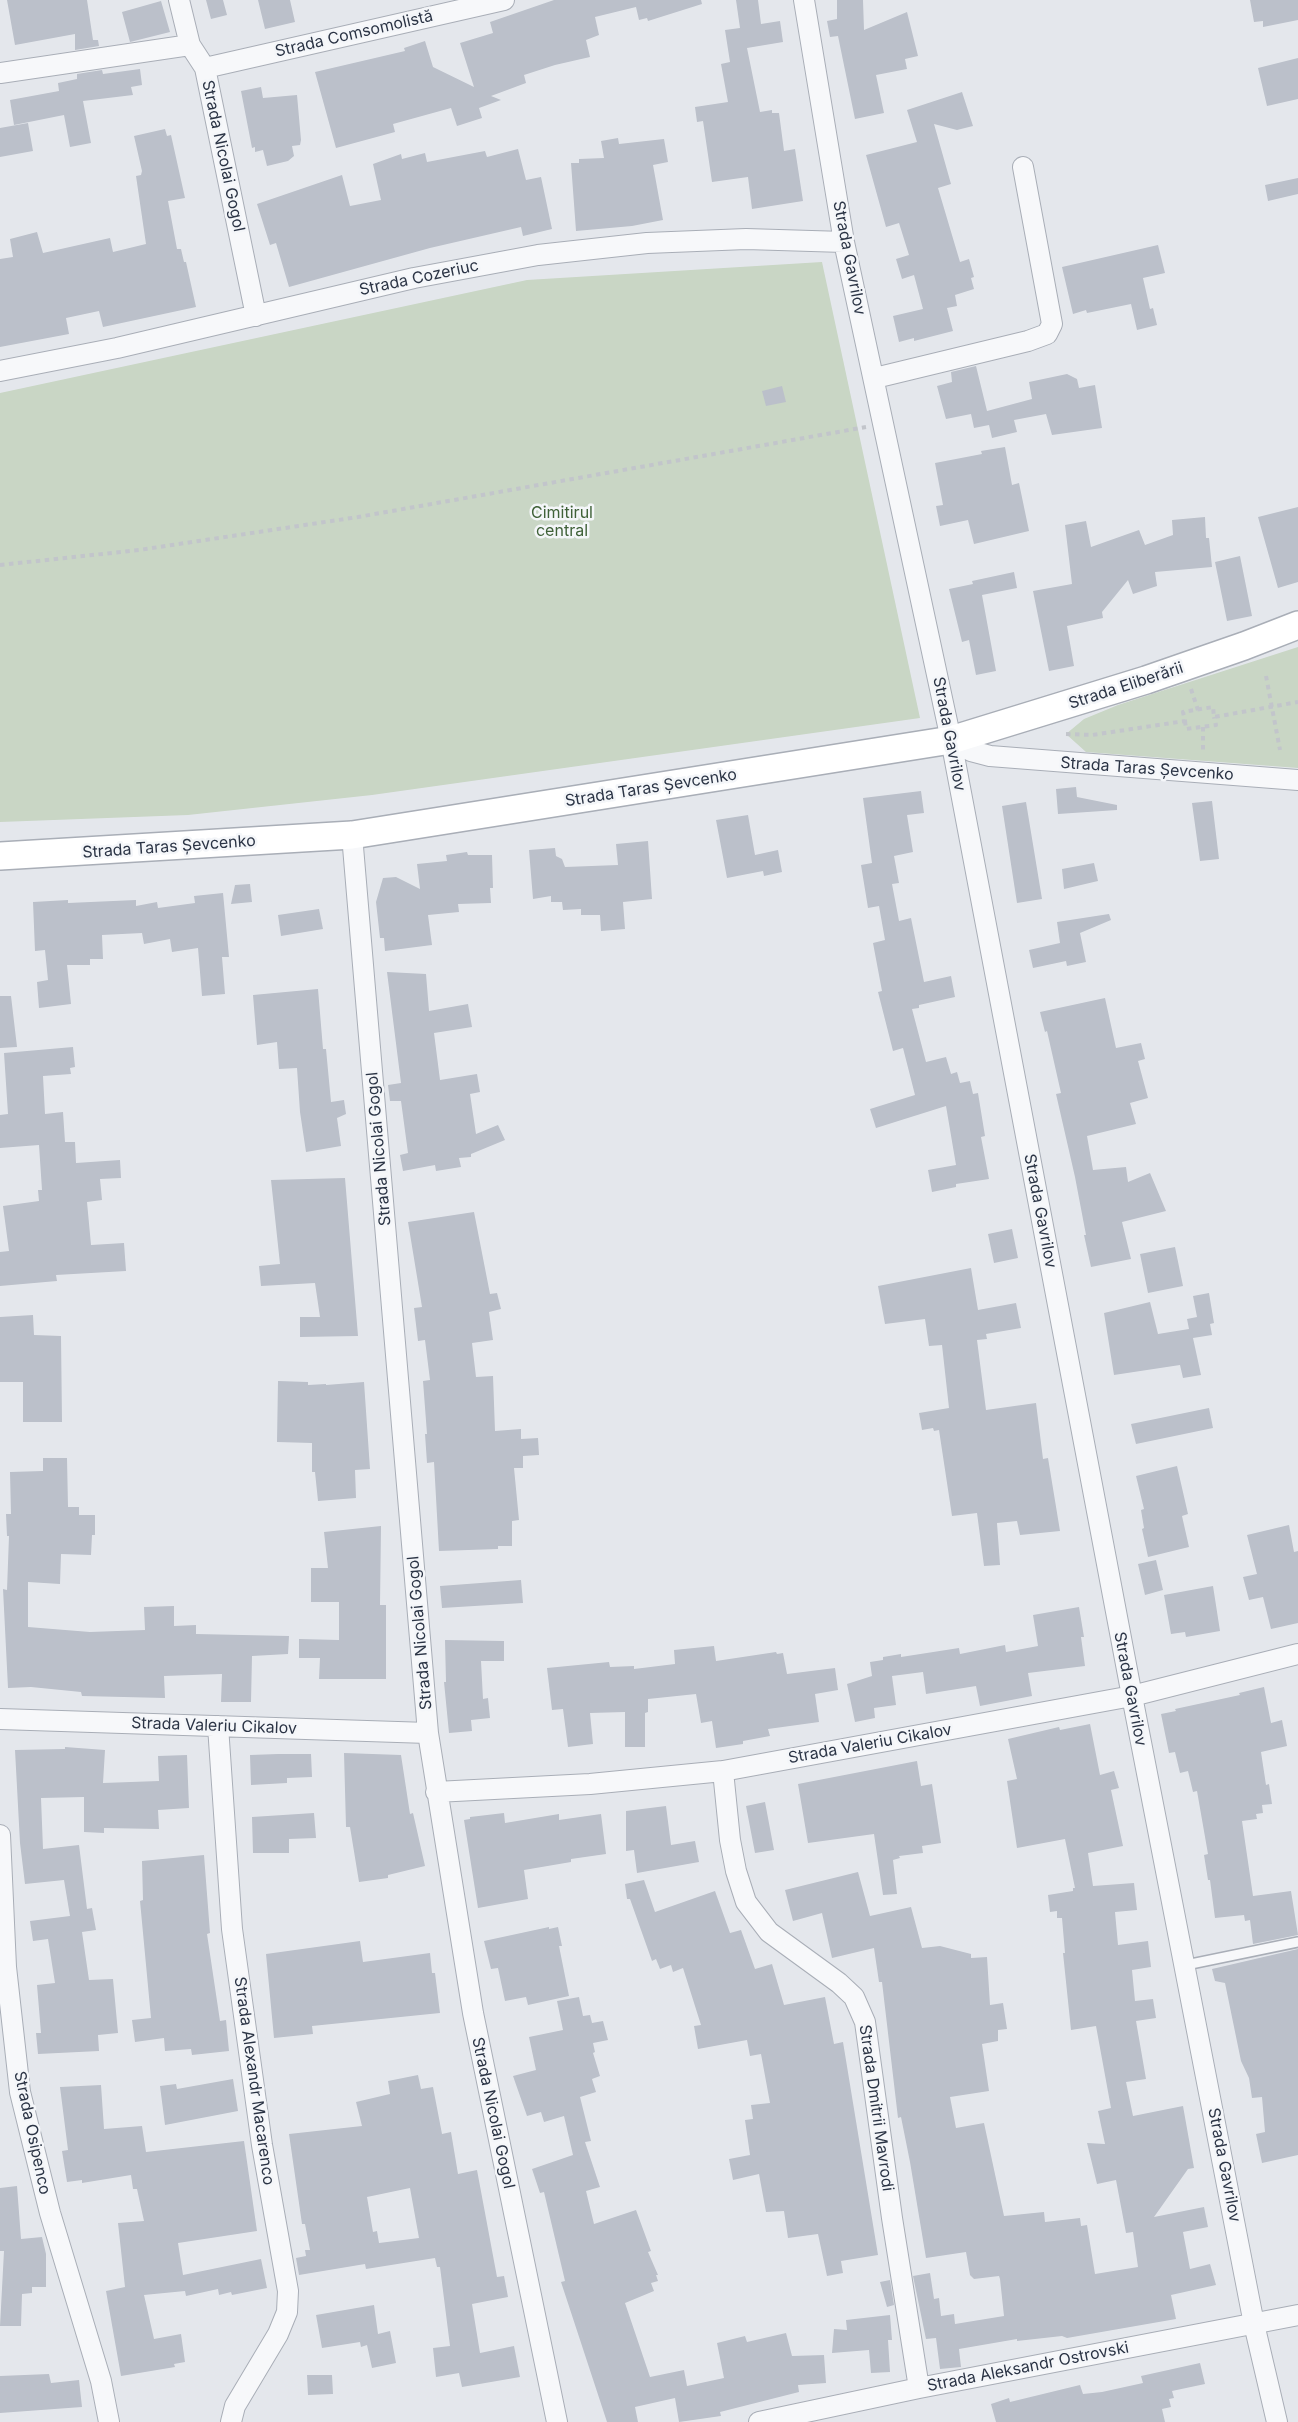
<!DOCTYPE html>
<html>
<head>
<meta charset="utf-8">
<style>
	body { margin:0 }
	canvas { display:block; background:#e4e7ec }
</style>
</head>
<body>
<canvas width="1298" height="2422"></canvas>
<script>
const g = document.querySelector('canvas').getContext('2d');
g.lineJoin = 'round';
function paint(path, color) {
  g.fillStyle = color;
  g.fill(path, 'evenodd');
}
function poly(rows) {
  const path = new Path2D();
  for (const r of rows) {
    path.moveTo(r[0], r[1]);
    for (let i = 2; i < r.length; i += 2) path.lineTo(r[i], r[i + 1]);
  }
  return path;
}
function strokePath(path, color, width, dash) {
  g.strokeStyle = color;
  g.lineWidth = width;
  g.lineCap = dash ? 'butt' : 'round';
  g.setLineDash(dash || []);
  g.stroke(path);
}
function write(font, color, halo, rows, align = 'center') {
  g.font = font + ' Inter,sans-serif';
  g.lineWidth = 5;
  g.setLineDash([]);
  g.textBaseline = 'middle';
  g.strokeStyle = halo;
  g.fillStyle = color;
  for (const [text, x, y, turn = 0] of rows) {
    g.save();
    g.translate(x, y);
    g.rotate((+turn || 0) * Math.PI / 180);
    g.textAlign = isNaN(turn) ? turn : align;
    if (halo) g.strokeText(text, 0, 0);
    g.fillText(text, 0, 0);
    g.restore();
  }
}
paint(poly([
	[822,262,920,718,372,795,188,815,0,822,0,393,527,280],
	[1298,647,1298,768,1086,752,1066,734,1084,719,1118,705]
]), '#c9d6c5');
paint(poly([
	[7,0,87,0,93,40,98,40,99,46,75,50,75,34,15,45],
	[206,0,223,0,227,15,211,19],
	[258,0,290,0,295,22,265,29],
	[554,0,701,0,702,4,648,21,647,18,639,20,636,7,595,17,599,35,586,40,590,57,555,65,524,75,526,83,491,96,501,100,479,108,482,118,457,126,451,108,393,124,395,132,336,148,315,72,405,51,404,48,425,41,433,67,474,87,460,43,493,33,490,22],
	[736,0,758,0,761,24,780,21,783,42,747,48,760,112,772,110,772,113,779,113,784,151,795,149,803,201,752,209,748,177,712,182,703,121,697,122,695,107,728,102,721,64,730,62,725,30,740,28],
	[837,0,863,0,864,30,907,12,918,56,905,59,907,69,876,75,884,113,855,119,838,36,830,37,827,21,837,19],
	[1250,0,1298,0,1298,20,1263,27,1263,21,1254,22],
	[161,1,170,32,130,42,122,12],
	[1298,58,1298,99,1267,106,1258,68],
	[140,69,142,85,131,87,133,95,83,101,91,143,70,147,64,115,14,125,10,100,59,91,58,83,77,79,77,74,102,70,103,74],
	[261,87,263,98,297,95,301,140,300,145,292,146,294,156,288,161,267,166,263,150,255,152,255,147,252,148,241,91],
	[962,92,973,126,957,130,934,124,951,184,938,188,960,262,969,259,974,277,971,278,974,289,955,295,957,306,947,308,953,331,914,341,914,338,899,342,893,316,923,309,914,275,902,279,896,259,909,255,899,223,886,227,866,155,917,142,907,110],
	[28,123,33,151,0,157,0,128],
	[165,129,167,136,171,135,185,198,168,201,177,249,181,249,184,262,186,262,196,307,103,327,99,311,66,318,69,334,0,347,0,259,13,257,10,239,37,232,43,253,110,238,113,252,146,244,136,176,141,175,142,171,134,136],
	[618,138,619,144,664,139,668,162,653,165,663,220,632,226,576,231,571,163,579,163,579,159,604,158,601,141],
	[518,149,526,180,541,177,552,229,523,236,521,227,430,248,289,287,276,243,270,245,257,204,342,175,350,206,381,200,373,164,401,154,402,159,425,153,427,162,485,151,487,157],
	[1298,178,1298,194,1268,201,1265,185],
	[1158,245,1165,273,1143,278,1150,309,1153,308,1157,325,1137,330,1131,304,1087,313,1086,310,1073,314,1062,267],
	[976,366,987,411,1032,399,1029,382,1067,374,1077,379,1079,388,1095,385,1102,428,1052,435,1046,414,1014,420,1017,432,992,438,989,425,974,428,971,414,946,419,937,386,952,382,951,372],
	[782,386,786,402,766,406,762,391],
	[1005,447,1012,485,1019,483,1029,531,974,544,968,520,940,526,936,506,943,505,935,463,982,454,981,451],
	[1298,507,1298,582,1278,588,1258,517],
	[1205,517,1206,538,1209,538,1212,567,1155,572,1157,586,1133,594,1128,580,1102,612,1103,618,1067,626,1074,666,1049,671,1033,591,1072,584,1065,525,1086,521,1091,547,1139,530,1145,545,1173,535,1172,520],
	[1240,556,1252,616,1227,621,1215,562],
	[1014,572,1017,588,982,595,996,671,976,675,969,640,962,642,949,589,973,584,972,581],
	[1076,787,1077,797,1117,805,1117,810,1058,814,1056,789],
	[921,791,924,813,907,815,913,852,894,856,899,883,892,884,899,921,911,918,924,982,951,976,955,997,919,1005,919,1008,912,1009,926,1062,946,1057,951,1074,957,1072,960,1083,970,1081,973,1094,978,1093,985,1136,981,1137,989,1179,956,1184,956,1187,932,1192,928,1170,956,1165,946,1106,876,1128,870,1109,915,1095,903,1048,893,1051,878,992,882,991,873,943,885,940,879,906,868,908,861,865,872,863,863,798],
	[1212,801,1219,859,1200,861,1192,803],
	[1026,802,1042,899,1017,903,1002,806],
	[748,815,755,855,778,850,782,872,764,876,763,871,727,878,716,820],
	[648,841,652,899,623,902,625,929,601,931,600,915,581,915,581,909,563,910,562,902,551,902,551,896,533,899,529,850,555,848,556,856,562,859,565,867,618,865,616,844],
	[467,852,468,855,492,855,493,888,490,888,491,903,458,904,459,912,428,915,432,945,385,951,384,938,380,938,376,902,383,878,396,877,420,889,417,864,447,861,446,855],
	[1094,863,1098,881,1064,889,1062,869],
	[250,884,252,902,231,904,235,885],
	[223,893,229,957,222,957,225,994,202,996,198,948,172,952,170,939,144,944,142,933,102,935,103,959,90,959,90,965,67,965,71,1004,39,1008,37,982,48,980,45,950,35,951,33,902,68,900,68,903,136,900,136,906,157,902,158,908,195,903,194,896],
	[319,909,323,929,281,936,278,915],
	[1109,914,1111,920,1080,933,1086,962,1067,966,1066,961,1033,968,1029,950,1060,943,1057,922],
	[387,972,426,974,429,1011,468,1004,472,1027,434,1033,440,1080,477,1074,480,1092,470,1094,476,1134,498,1125,505,1140,471,1154,471,1157,459,1158,461,1167,436,1171,435,1165,403,1171,400,1155,408,1153,401,1101,390,1101,388,1085,401,1083],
	[318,989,323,1049,326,1049,331,1102,344,1100,346,1114,337,1118,341,1146,306,1152,300,1112,297,1068,279,1069,277,1042,257,1045,253,995],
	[0,996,11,996,17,1047,0,1048],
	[1105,998,1116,1048,1141,1043,1145,1059,1138,1061,1148,1098,1130,1103,1136,1124,1087,1136,1093,1170,1126,1167,1128,1182,1150,1173,1166,1211,1122,1222,1131,1259,1091,1267,1084,1235,1086,1235,1075,1177,1056,1094,1061,1093,1047,1031,1045,1032,1040,1012],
	[73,1047,75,1067,70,1068,71,1074,43,1076,45,1114,63,1112,65,1142,75,1142,76,1163,120,1160,121,1178,100,1179,102,1200,87,1202,91,1245,124,1243,126,1271,56,1275,57,1281,0,1286,0,1252,9,1251,3,1206,39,1201,38,1190,42,1190,39,1145,0,1148,0,1115,8,1114,4,1053],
	[345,1178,358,1336,300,1337,300,1317,320,1317,315,1283,261,1286,259,1266,280,1264,271,1180],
	[474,1212,490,1294,497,1293,501,1309,489,1312,493,1340,472,1343,476,1377,493,1376,495,1431,521,1429,521,1439,538,1438,539,1455,523,1456,523,1468,514,1468,519,1520,512,1521,512,1546,498,1546,498,1549,439,1551,434,1462,427,1463,425,1434,427,1434,423,1381,430,1380,425,1340,418,1341,414,1308,422,1307,408,1222],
	[1012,1229,1018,1258,994,1263,988,1234],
	[1175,1247,1183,1286,1148,1293,1140,1254],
	[971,1268,978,1310,1016,1303,1021,1328,986,1334,987,1339,977,1340,986,1410,1036,1403,1043,1459,1048,1458,1060,1531,1020,1535,1017,1521,997,1523,1000,1565,984,1566,977,1513,952,1516,939,1430,934,1431,933,1428,922,1430,919,1413,949,1408,942,1345,929,1346,925,1319,885,1324,878,1286],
	[1209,1293,1214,1323,1210,1324,1212,1335,1193,1338,1201,1375,1183,1378,1180,1365,1114,1375,1104,1313,1150,1302,1158,1334,1189,1329,1187,1319,1197,1317,1193,1296],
	[33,1315,34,1335,61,1336,62,1422,23,1422,23,1382,0,1382,0,1317],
	[278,1381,308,1382,308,1385,326,1384,326,1385,364,1382,370,1469,355,1470,356,1498,318,1501,315,1472,312,1472,312,1443,277,1442],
	[1209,1408,1213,1428,1136,1444,1131,1424],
	[43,1458,67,1458,68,1507,79,1507,79,1515,95,1515,95,1535,92,1535,91,1555,61,1554,60,1584,28,1582,28,1627,90,1632,145,1630,144,1607,174,1606,174,1626,196,1625,196,1634,289,1636,288,1654,252,1656,251,1702,221,1702,222,1674,164,1676,165,1698,82,1696,81,1692,31,1687,8,1688,3,1589,7,1590,9,1536,7,1536,6,1514,11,1514,10,1472,43,1471],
	[1177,1466,1188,1514,1182,1516,1189,1547,1148,1557,1142,1529,1144,1528,1141,1510,1144,1509,1136,1476],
	[1289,1525,1294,1552,1298,1551,1298,1623,1271,1629,1263,1597,1249,1600,1243,1577,1257,1574,1247,1535],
	[381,1526,380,1605,386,1605,386,1679,319,1679,320,1658,299,1658,299,1639,339,1640,339,1602,311,1602,311,1568,328,1568,324,1532],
	[1156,1560,1163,1590,1145,1595,1138,1564],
	[521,1580,523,1603,442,1608,440,1586],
	[1213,1586,1220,1631,1186,1637,1185,1632,1171,1634,1164,1595],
	[1079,1607,1084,1637,1081,1637,1085,1666,1028,1673,1032,1696,980,1706,976,1686,926,1694,923,1672,892,1676,896,1705,874,1708,875,1718,855,1722,847,1684,872,1676,870,1662,883,1660,883,1657,901,1654,901,1657,959,1648,960,1654,1005,1645,1006,1652,1038,1646,1033,1615],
	[445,1640,504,1641,504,1661,481,1661,483,1699,488,1698,490,1718,471,1720,472,1731,449,1733,444,1682,446,1682],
	[714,1646,716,1661,776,1652,777,1654,783,1653,787,1674,835,1668,838,1690,815,1694,819,1722,768,1729,770,1736,743,1741,743,1744,716,1748,712,1721,701,1723,696,1694,648,1699,648,1712,645,1713,645,1747,625,1747,625,1712,590,1713,593,1744,568,1747,563,1709,552,1710,547,1668,609,1662,610,1667,634,1666,634,1669,675,1664,674,1650],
	[1264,1687,1271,1723,1282,1720,1287,1746,1261,1752,1266,1785,1269,1784,1272,1804,1262,1805,1263,1813,1256,1814,1257,1819,1242,1821,1253,1896,1291,1891,1298,1935,1253,1944,1250,1920,1245,1921,1244,1915,1215,1918,1210,1880,1208,1880,1204,1855,1208,1854,1197,1791,1193,1792,1188,1771,1180,1773,1175,1752,1169,1753,1161,1714,1176,1711,1175,1709,1240,1695,1239,1693],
	[1090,1724,1100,1775,1114,1771,1119,1788,1111,1790,1123,1846,1088,1853,1093,1886,1134,1883,1137,1910,1115,1912,1118,1945,1148,1941,1151,1967,1132,1970,1135,2001,1153,1999,1156,2018,1136,2021,1146,2079,1126,2082,1133,2116,1183,2106,1194,2168,1188,2169,1154,2217,1204,2207,1208,2227,1183,2232,1190,2269,1210,2264,1216,2285,1171,2295,1176,2319,1067,2338,1062,2336,1017,2341,1017,2339,959,2349,961,2367,940,2369,936,2338,926,2339,913,2276,930,2273,934,2299,939,2298,941,2316,954,2314,955,2324,1004,2316,1000,2279,999,2276,974,2279,970,2275,966,2252,926,2258,910,2162,901,2117,898,2118,882,1982,879,1982,874,1948,832,1958,822,1913,793,1921,785,1890,858,1872,870,1916,911,1907,922,1948,940,1946,971,1954,971,1958,987,1957,990,2005,1003,2003,1007,2029,998,2030,998,2041,982,2044,989,2091,950,2097,956,2128,984,2123,1004,2216,1044,2212,1045,2222,1080,2218,1081,2226,1087,2225,1095,2274,1138,2267,1133,2232,1126,2233,1116,2180,1097,2184,1087,2143,1105,2144,1098,2111,1111,2108,1096,2026,1071,2030,1063,1953,1065,1953,1062,1918,1057,1918,1057,1911,1050,1912,1048,1895,1073,1891,1073,1888,1075,1888,1065,1839,1017,1848,1007,1781,1017,1779,1008,1739,1059,1727,1060,1730],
	[65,1747,105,1750,103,1783,159,1781,158,1756,187,1755,189,1808,158,1810,159,1829,104,1828,104,1833,84,1832,84,1797,41,1798,43,1849,79,1845,87,1909,92,1908,96,1930,82,1932,89,1980,113,1979,118,2033,98,2035,99,2051,38,2054,36,2033,41,2033,37,1985,55,1983,48,1939,33,1941,30,1921,70,1916,64,1880,25,1884,20,1843,15,1750,65,1749],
	[344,1753,401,1755,410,1814,413,1813,425,1866,388,1875,388,1878,359,1882,350,1827,346,1827],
	[278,1754,311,1754,312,1777,287,1778,287,1783,251,1785,250,1755],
	[917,1761,921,1786,932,1784,941,1843,922,1846,923,1853,899,1856,900,1858,893,1860,897,1894,883,1895,874,1834,808,1843,798,1784],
	[765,1802,774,1850,755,1853,746,1806],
	[666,1806,671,1845,695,1841,699,1862,637,1873,634,1850,626,1851,626,1811],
	[314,1813,316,1838,289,1839,289,1853,253,1853,252,1817],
	[504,1813,505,1823,559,1814,559,1820,601,1814,606,1854,571,1859,571,1862,524,1870,528,1899,478,1908,464,1820,470,1819,470,1817],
	[204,1855,210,1933,207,1934,220,2021,226,2020,229,2051,192,2055,191,2049,165,2051,164,2038,135,2042,132,2020,151,2018,140,1901,143,1900,142,1861],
	[644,1880,655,1912,715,1891,730,1933,741,1930,755,1969,772,1964,784,2005,825,1997,834,2044,843,2042,878,2255,841,2261,843,2273,827,2276,818,2234,788,2238,784,2211,766,2212,759,2174,733,2180,729,2159,750,2155,745,2120,753,2119,751,2105,770,2103,761,2054,750,2056,747,2040,698,2049,694,2026,701,2025,683,1968,673,1972,671,1965,660,1969,656,1959,652,1961,630,1899,627,1899,625,1884],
	[549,1927,549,1929,558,1927,562,1946,559,1946,569,1996,528,2005,526,1997,505,2001,498,1968,491,1969,484,1941],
	[360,1941,363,1962,430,1953,432,1973,435,1973,440,2013,312,2026,313,2034,274,2038,266,1954],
	[1298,1949,1298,2155,1262,2163,1256,2134,1265,2132,1262,2097,1252,2098,1249,2078,1241,2061,1225,1983,1215,1981,1212,1969],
	[579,1997,583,2016,590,2015,592,2023,603,2021,608,2040,593,2043,595,2052,593,2053,600,2076,592,2079,596,2092,580,2097,591,2141,585,2142,600,2187,586,2191,594,2224,636,2210,651,2251,648,2252,658,2275,656,2275,658,2281,651,2283,654,2291,625,2303,650,2377,684,2370,687,2386,724,2378,717,2343,745,2336,747,2342,786,2333,792,2356,824,2355,826,2383,798,2385,799,2392,720,2412,721,2416,679,2422,675,2398,635,2407,638,2422,607,2422,561,2282,565,2281,544,2192,540,2193,532,2169,573,2155,564,2116,544,2122,541,2112,527,2116,513,2076,536,2070,529,2037,563,2030,557,2001],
	[418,2075,421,2089,433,2087,442,2134,451,2132,458,2174,477,2170,497,2277,504,2276,508,2297,472,2304,480,2353,514,2346,520,2377,462,2387,459,2373,436,2377,433,2348,450,2346,440,2267,437,2267,435,2258,366,2269,365,2264,299,2275,296,2258,306,2256,305,2250,310,2250,305,2224,302,2224,289,2134,362,2126,356,2102,390,2094,388,2081],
	[410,2188,419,2238,379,2243,377,2231,373,2232,367,2197],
	[233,2079,238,2111,165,2125,160,2086,176,2084,177,2089],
	[101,2085,104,2129,142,2126,146,2152,244,2141,257,2231,178,2243,183,2275,261,2259,267,2288,232,2295,231,2292,219,2295,218,2289,186,2296,185,2291,144,2295,154,2339,181,2334,185,2362,174,2364,175,2367,121,2376,106,2291,125,2287,118,2223,144,2221,137,2189,133,2189,131,2175,82,2183,82,2180,67,2182,62,2151,68,2150,60,2087],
	[17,2186,21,2239,42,2237,46,2254,46,2287,32,2287,32,2293,22,2294,21,2326,0,2326,4,2251,0,2251,0,2188],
	[890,2280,894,2305,887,2307,880,2282],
	[374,2305,378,2334,390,2331,396,2363,372,2368,367,2345,361,2347,360,2342,322,2348,316,2315],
	[890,2315,892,2340,888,2340,890,2372,871,2373,869,2350,832,2353,834,2329,847,2330,846,2320],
	[1200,2363,1205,2384,1172,2391,1174,2398,1169,2399,1171,2407,1162,2409,1165,2422,996,2422,991,2404,1009,2398,1010,2402,1080,2385,1083,2394,1102,2392,1143,2383,1141,2376],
	[49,2374,51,2383,79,2380,82,2407,0,2413,0,2376],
	[307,2375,332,2375,333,2394,308,2395]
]), '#bbc0ca');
const service = poly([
	[1186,1965,1298,1942]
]);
const minor = poly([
	[179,0,190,45,205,68,256,316],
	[804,0,844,242,951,740,1132,1696,1254,2324,1277,2422],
	[205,68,504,0],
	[0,73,190,45],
	[0,371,117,348,414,278,538,255,647,243,746,239,844,242],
	[875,378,1028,341,1047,334,1052,324,1023,167],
	[951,740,971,751,990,756,1298,780],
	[352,835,428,1733,473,2013,557,2422],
	[0,1719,428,1733],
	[218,1726,232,1929,262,2145,288,2291,287,2312,278,2334,235,2406,231,2422],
	[723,1771,730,1840,736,1871,746,1902,769,1932,839,1983,854,1997,865,2022,892,2218,919,2388],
	[436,1792,590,1784,723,1771,1132,1696,1298,1654],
	[0,1835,6,1967,20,2092,50,2213,101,2381,109,2422],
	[759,2422,919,2388,1298,2315]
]);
const secondary = poly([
	[0,856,352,835,951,740,1146,680,1244,646,1298,625]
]);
strokePath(service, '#a9aeb7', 12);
strokePath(minor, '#a9aeb7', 22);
strokePath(secondary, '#a9aeb7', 30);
strokePath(poly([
	[0,565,139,550,358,517,866,427],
	[1266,676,1280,750],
	[1191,689,1198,710],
	[1185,721,1186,729,1216,725,1214,717],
	[1203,727,1203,750],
	[1066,734,1092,735,1185,721,1183,712,1213,707,1214,717,1298,702]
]), '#c2c5cb', 4, [4.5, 4.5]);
strokePath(service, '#f7f8fa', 9);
strokePath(minor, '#f7f8fa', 20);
strokePath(secondary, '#fff', 27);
write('16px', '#2b3445', '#f4f6f9', [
	["Strada Comsomolistă",354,34,-13],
	["Strada Nicolai Gogol",223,156,78],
	["Strada Gavrilov",849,258,79],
	["Strada Cozeriuc",419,278,-12],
	["Strada Eliberării",1126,686,-18],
	["Strada Gavrilov",949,734,79],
	["Strada Taras Șevcenko",1147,769,4],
	["Strada Taras Șevcenko",651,788,-9],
	["Strada Taras Șevcenko",169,847,-4],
	["Strada Nicolai Gogol",379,1149,-95],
	["Strada Gavrilov",1040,1211,79],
	["Strada Nicolai Gogol",420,1633,-95],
	["Strada Gavrilov",1130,1689,79],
	["Strada Valeriu Cikalov",214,1726,2],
	["Strada Valeriu Cikalov",870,1744,-10],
	["Strada Alexandr Macarenco",254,2081,82],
	["Strada Dmitrii Mavrodi",876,2108,82],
	["Strada Nicolai Gogol",493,2113,78],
	["Strada Osipenco",32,2133,78],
	["Strada Gavrilov",1224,2165,79],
	["Strada Aleksandr Ostrovski",1028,2367,-11]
]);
write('16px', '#3f6138', '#f4f6f9', [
	["Cimitirul",562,513],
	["central",562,531]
]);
</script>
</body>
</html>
